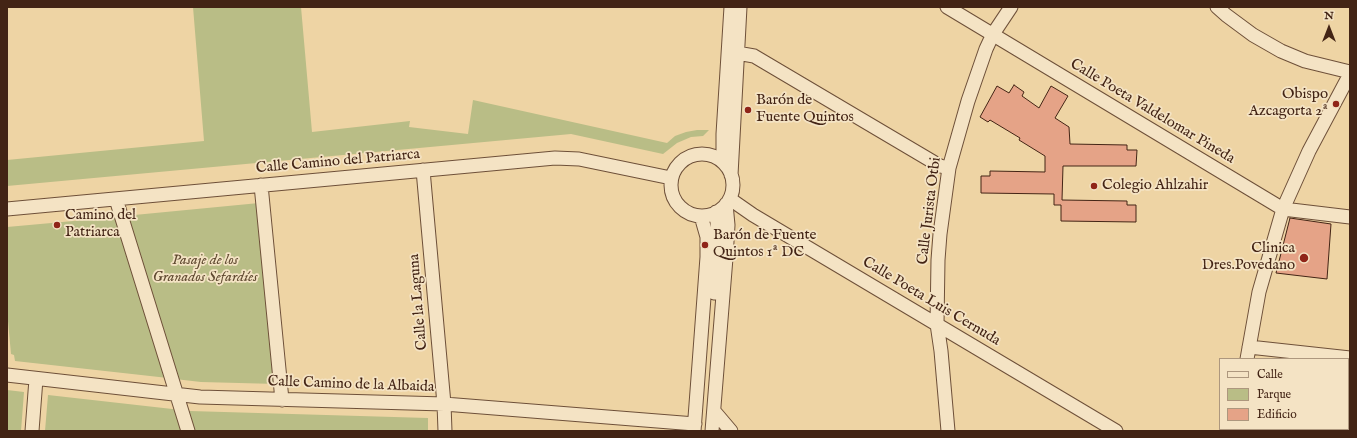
<!DOCTYPE html>
<html>
<head>
<meta charset="utf-8">
<style>
	body { margin:0 }
	#map { position:relative; width:1357px; height:438px; overflow:hidden; background:#eed4a4; font-family:"IM FELL English",serif }
	canvas { display:block }
	.frame { position:absolute; inset:0; border:8px solid #432415; pointer-events:none }
	.legend { position:absolute; left:1219px; top:358px; width:130px; height:72px; box-sizing:border-box; background:#f4e3c4; border:1px solid #ad977e; margin:0; padding:5px 7px; list-style:none; font-size:12px; color:#432415 }
	.legend li { display:flex; align-items:center; gap:8px; height:20px }
	.legend b { width:20px; border:1px solid #ad977e }
	.north { position:absolute; left:1309px; top:8px; width:40px; height:40px; -webkit-text-stroke:3px #f4e3c4; paint-order:stroke; rotate:0deg; font-size:11px; font-weight:700; line-height:16px; text-align:center; color:#432415 }
	.north::after { content:''; display:block; margin:auto; width:14px; height:18px; background:#432415; clip-path:polygon(50% 0,100% 100%,50% 72%,0 100%) }
</style>
</head>
<body>
<div id="map">
<canvas width="1357" height="438"></canvas>
<div class="frame"></div>
<ul class="legend">
<li><b style="height:5px;background:#f4e3c4"></b>Calle</li>
<li><b style="height:11px;background:#b9bd86"></b>Parque</li>
<li><b style="height:11px;background:#e5a387"></b>Edificio</li>
</ul>
<div class="north">N</div>
</div>
<script>
const g = document.querySelector('canvas').getContext('2d');
g.lineJoin = 'round';
function paint(path, color) {
  g.fillStyle = color;
  g.fill(path, 'evenodd');
}
function poly(rows) {
  const path = new Path2D();
  for (const r of rows) {
    if (r.length === 3) {
      path.moveTo(r[0] + r[2], r[1]);
      path.arc(r[0], r[1], r[2], 0, 2 * Math.PI);
      continue;
    }
    path.moveTo(r[0], r[1]);
    for (let i = 2; i < r.length; i += 2) path.lineTo(r[i], r[i + 1]);
  }
  return path;
}
function strokePath(path, color, width, dash) {
  g.strokeStyle = color;
  g.lineWidth = width;
  g.lineCap = dash ? 'butt' : 'round';
  g.setLineDash(dash || []);
  g.stroke(path);
}
function write(font, color, halo, rows, align = 'center') {
  g.font = font + ' "IM FELL English",serif';
  g.lineWidth = 3.5;
  g.setLineDash([]);
  g.textBaseline = 'middle';
  g.strokeStyle = halo;
  g.fillStyle = color;
  for (const [text, x, y, turn = 0] of rows) {
    g.save();
    g.translate(x, y);
    g.rotate((+turn || 0) * Math.PI / 180);
    g.textAlign = isNaN(turn) ? turn : align;
    if (halo) g.strokeText(text, 0, 0);
    g.fillText(text, 0, 0);
    g.restore();
  }
}
paint(poly([
	[193,7,301,7,312,132,410,121,409,127,468,134,473,100,667,143,675,136,686,132,697,130,709,130,703,136,691,137,677,143,663,154,571,134,7,186,7,160,204,141],
	[259,203,277,384,201,382,175,379,124,216],
	[118,217,168,378,15,361,14,355,11,354,7,310,7,227],
	[1348,370,1350,371,1350,431,1251,431,1251,429,1348,429],
	[7,390,24,392,21,431,7,431],
	[48,395,190,411,428,418,428,431,45,431]
]), '#b9bd86');
const building = poly([
	[1014,85,1024,92,1022,96,1039,108,1051,86,1068,96,1055,118,1069,127,1070,144,1127,145,1127,150,1137,150,1136,166,1063,166,1062,200,1127,201,1127,205,1136,205,1136,222,1061,221,1061,205,1054,205,1054,194,981,193,981,176,990,176,990,171,1045,172,1045,156,1019,140,1020,138,990,120,988,122,980,117,997,86,1009,93,1014,85],
	[1290,218,1331,224,1327,279,1276,273,1290,218]
]);
paint(building, '#e5a387');
strokePath(building, '#432415', 1);
const minor = poly([
	[947,7,1283,209,1350,217],
	[1217,7,1226,15,1253,35,1281,51,1305,61,1350,72],
	[737,53,754,56,940,166,949,168],
	[702,185,31],
	[723,162,723,134,731,7],
	[423,170,444,404,445,431],
	[731,175,740,7],
	[261,185,282,400],
	[116,199,188,431],
	[730,199,753,215,1116,431],
	[7,209,555,158,579,159,671,178],
	[714,293,718,233,716,212],
	[1249,347,1350,358],
	[1247,359,1259,292,1283,209,1309,151,1350,74],
	[7,375,200,397,444,404,695,424],
	[714,411,731,431],
	[32,431,36,379],
	[694,431,707,257,707,237,701,216],
	[712,431,726,258,728,225,726,204],
	[948,431,941,351,937,324,938,260,940,234,949,168,968,101,986,49,993,34,1011,7],
	[1242,431,1242,429]
]);
strokePath(minor, '#6e5039', 15);
strokePath(minor, '#f4e3c4', 13);
for (const [x, y, r, color] of [
	[1336,104,4,"#8f2418"],
	[748,110,4,"#8f2418"],
	[1094,186,4,"#8f2418"],
	[57,225,4,"#8f2418"],
	[705,245,4,"#8f2418"],
	[1304,258,5,"#8f2418"]
]) {
  const dot = new Path2D();
  dot.arc(x, y, r, 0, 2 * Math.PI);
  g.fillStyle = color;
  g.fill(dot);
  strokePath(dot, '#f4e3c4', 1.5);
}
write('15px', '#432415', '#f4e3c4', [
	["Obispo",1328,95,"right"],
	["Azcagorta 2ª",1328,112,"right"],
	["Barón de",756,101],
	["Fuente Quintos",756,118],
	["Colegio Ahlzahir",1102,186],
	["Camino del",65,216],
	["Patriarca",65,233],
	["Barón de Fuente",713,236],
	["Quintos 1ª DC",713,253],
	["Clinica",1295,249,"right"],
	["Dres.Povedano",1295,266,"right"]
], 'left');
write('15px', '#432415', '#f4e3c4', [
	["Calle Poeta Valdelomar Pineda",1152,112,31],
	["Calle Camino del Patriarca",338,162,-5],
	["Calle Jurista Otbi",930,211,-83],
	["Calle la Laguna",419,302,-95],
	["Calle Poeta Luis Cernuda",931,302,31],
	["Calle Camino de la Albaida",351,385,2]
]);
write('italic 15px', '#604a31', '#f4e3c4', [
	["Pasaje de los",205,261],
	["Granados Sefardíes",205,278]
]);
</script>
</body>
</html>
